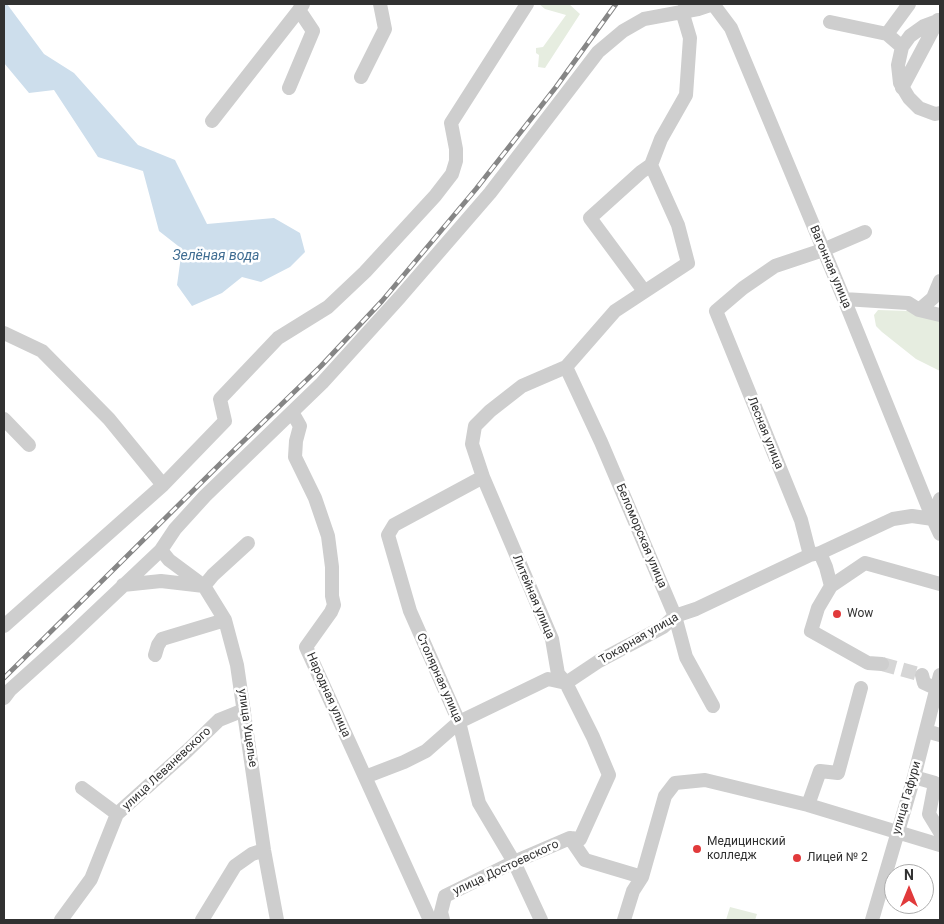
<!DOCTYPE html>
<html>
<head>
<meta charset="utf-8">
<style>
	body { margin:0 }
	#map { position:relative; width:944px; height:924px; overflow:hidden; background:#fff; font-family:Roboto,sans-serif }
	canvas { display:block }
	.frame { position:absolute; inset:0; border:5px solid #313131; pointer-events:none }
	.north { position:absolute; left:884px; top:864px; width:50px; height:50px; box-sizing:border-box; background:#fff; border:1px solid #adadad; border-radius:50%; rotate:0deg; font-size:14px; font-weight:700; line-height:20px; text-align:center; color:#313131 }
	.north::after { content:''; display:block; margin:auto; width:18px; height:22px; background:#e13a3b; clip-path:polygon(50% 0,100% 100%,50% 72%,0 100%) }
</style>
</head>
<body>
<div id="map">
<canvas width="944" height="924"></canvas>
<div class="frame"></div>
<div class="north">N</div>
</div>
<script>
const g = document.querySelector('canvas').getContext('2d');
g.lineJoin = 'round';
function paint(path, color) {
  g.fillStyle = color;
  g.fill(path, 'evenodd');
}
function poly(rows) {
  const path = new Path2D();
  for (const r of rows) {
    path.moveTo(r[0], r[1]);
    for (let i = 2; i < r.length; i += 2) path.lineTo(r[i], r[i + 1]);
  }
  return path;
}
function strokePath(path, color, width, dash) {
  g.strokeStyle = color;
  g.lineWidth = width;
  g.lineCap = dash ? 'butt' : 'round';
  g.setLineDash(dash || []);
  g.stroke(path);
}
function write(font, color, halo, rows, align = 'center') {
  g.font = font + ' Roboto,sans-serif';
  g.lineWidth = 5;
  g.setLineDash([]);
  g.textBaseline = 'middle';
  g.strokeStyle = halo;
  g.fillStyle = color;
  for (const [text, x, y, turn = 0] of rows) {
    g.save();
    g.translate(x, y);
    g.rotate((+turn || 0) * Math.PI / 180);
    g.textAlign = isNaN(turn) ? turn : align;
    if (halo) g.strokeText(text, 0, 0);
    g.fillText(text, 0, 0);
    g.restore();
  }
}
paint(poly([
	[539,4,569,4,580,14,545,68,538,67,539,55,536,53,536,48,543,47,566,15,545,9],
	[878,310,910,311,940,319,940,371,916,359,882,332,876,326,874,315],
	[730,907,757,914,755,920,726,920]
]), '#e6ede0');
paint(poly([
	[4,4,7,4,44,54,74,73,138,145,175,160,207,224,274,218,300,233,305,252,290,267,261,282,242,277,222,293,192,306,177,285,182,249,159,231,143,171,98,157,54,90,29,93,4,63]
]), '#cddeec');
strokePath(poly([
	[882,664,922,675]
]), '#d6d6d6', 14, [14, 7]);
strokePath(poly([
	[713,4,731,28,844,299,933,519,940,534],
	[940,20,924,26,910,36,902,47,898,65,900,83,909,98,919,108,935,114,940,113],
	[830,22,887,34],
	[902,47,887,34,909,4],
	[361,77,385,29,380,4],
	[289,88,313,31,299,10,303,4],
	[902,88,938,20,940,21],
	[212,121,299,10],
	[644,291,590,218,641,172,651,165,661,139,686,95,690,38,682,11],
	[844,299,908,303,919,310,940,315],
	[919,310,933,298,940,281],
	[4,333,42,351,109,419,163,485],
	[566,367,601,442,675,616,686,657,713,706],
	[292,412,300,426,296,441,295,457,315,498,328,536,332,567,332,596,334,605,331,612,306,647,430,920],
	[4,419,29,445],
	[483,477,394,525,388,535,410,611,459,722,479,803,514,862,541,920],
	[820,553,826,567,831,586],
	[810,555,801,520,716,311,743,288,775,266,823,250,865,232],
	[123,585,161,581,204,586,213,575,248,543],
	[4,626,163,485,225,421,220,399,278,338,328,307,365,272,435,196,452,174,456,161,456,149,451,123,527,4],
	[155,655,158,645,162,639,225,620],
	[882,664,868,663,811,631,818,608,831,586,865,563,940,584],
	[922,675,924,683,937,689],
	[4,698,10,690,70,636,161,550],
	[926,731,940,735],
	[365,777,404,762,426,751,459,722,548,679,566,683,599,661,663,627,675,616,696,609,810,555,820,553,893,519,912,516,933,519,940,499],
	[914,777,935,783,929,814,940,832],
	[82,788,117,814],
	[808,805,820,771,838,773,861,688],
	[570,838,585,860,642,877,665,796,675,783,705,780,808,805,940,845],
	[61,920,91,879,117,814,187,751,219,720,244,710],
	[202,920,235,866,252,854,264,850],
	[277,920,264,850,237,665,225,620,204,586,169,560,161,550,175,529,205,496,322,383,400,297,490,193,598,52,623,31,644,19,698,9,713,4],
	[443,920,441,912,445,896,514,862,570,838,580,839,609,775,593,737,566,683,558,674,552,639,483,477,472,444,475,426,490,411,522,386,566,367,615,311,688,263,678,225,651,165],
	[624,920,633,891,642,877],
	[872,920,914,777,940,675]
]), '#cecece', 14);
const rail = poly([
	[4,678,226,458,321,366,382,301,476,189,556,87,616,4]
]);
strokePath(rail, '#868686', 5);
strokePath(rail, '#fff', 3, [9]);
for (const [x, y, r, color] of [
	[837,614,5,"#e13a3b"],
	[697,849,5,"#e13a3b"],
	[797,858,5,"#e13a3b"]
]) {
  const dot = new Path2D();
  dot.arc(x, y, r, 0, 2 * Math.PI);
  g.fillStyle = color;
  g.fill(dot);
  strokePath(dot, '#fff', 2);
}
write('12px', '#313131', '#fff', [
	["Вагонная улица",830,267,67],
	["Лесная улица",765,433,68],
	["Беломорская улица",641,536,67],
	["Литейная улица",533,597,67],
	["Токарная улица",639,639,-30],
	["Столярная улица",439,678,66],
	["Народная улица",328,695,66],
	["улица Ущелье",247,728,82],
	["улица Леваневского",167,769,-43],
	["улица Гафури",907,798,-74],
	["улица Достоевского",506,868,-25]
]);
write('12px', '#313131', '#fff', [
	["Wow",847,614],
	["Медицинский",707,842],
	["колледж",707,856],
	["Лицей № 2",807,858]
], 'left');
write('italic 14px', '#406d92', '#fff', [
	["Зелёная вода",216,256]
]);
</script>
</body>
</html>
